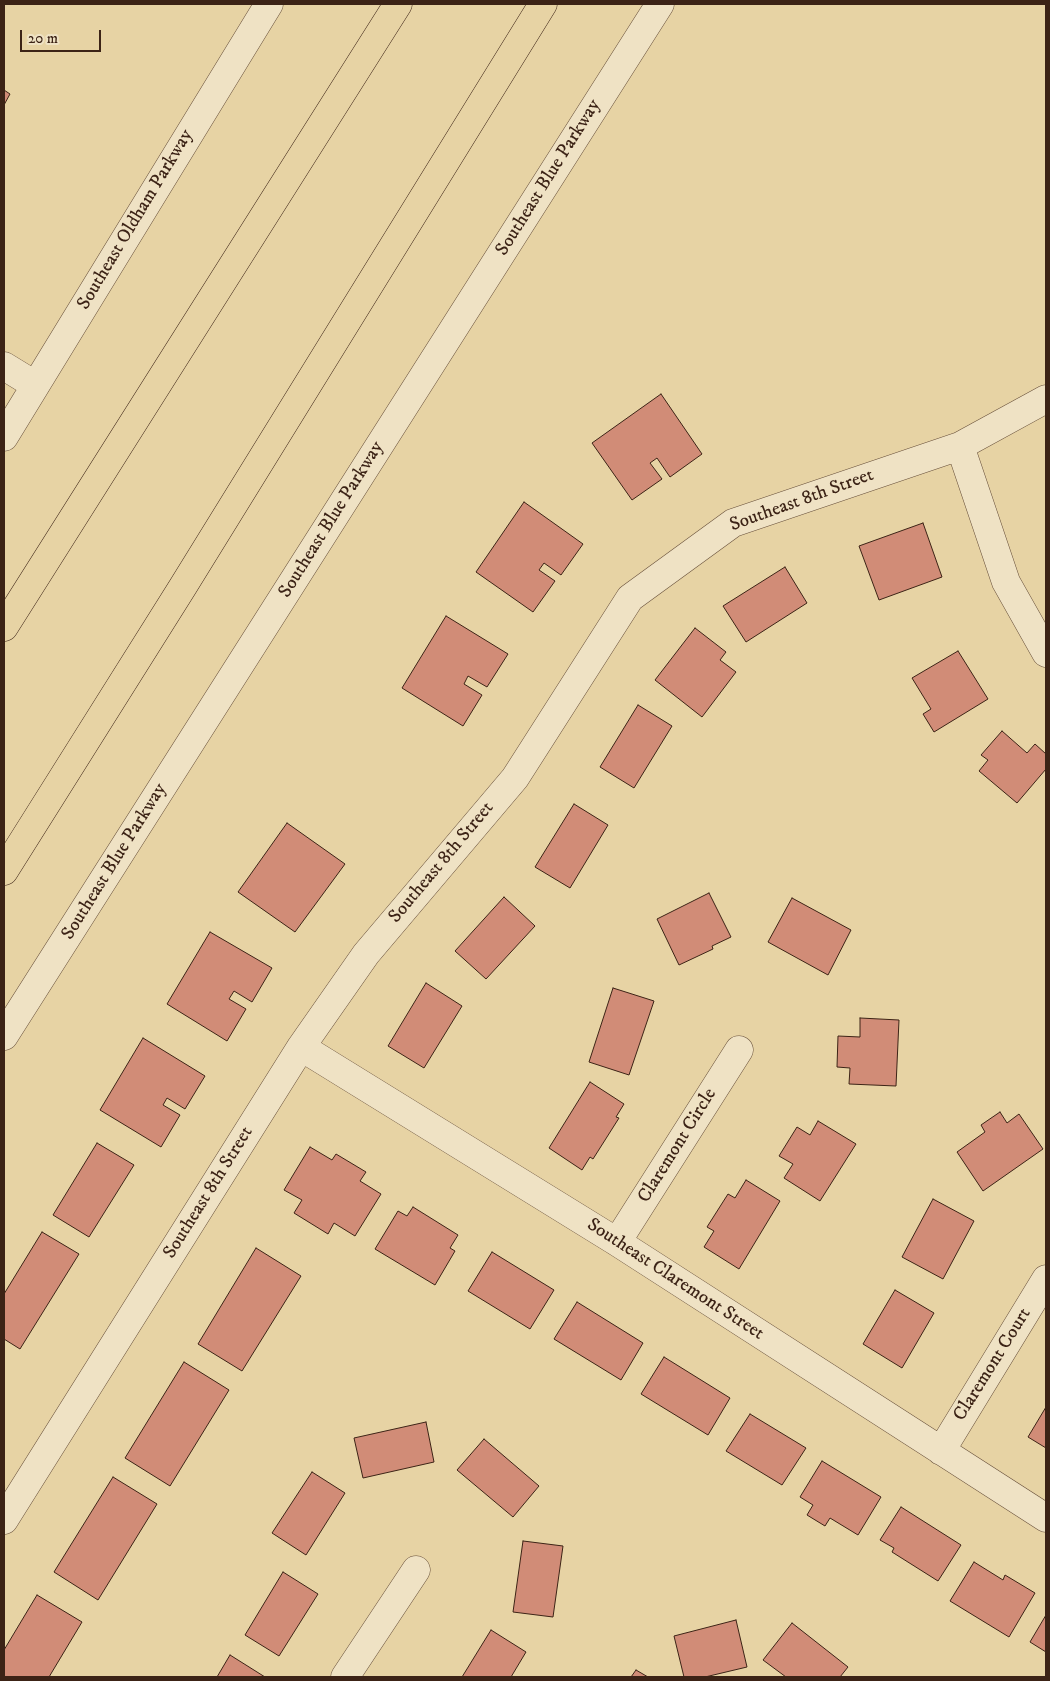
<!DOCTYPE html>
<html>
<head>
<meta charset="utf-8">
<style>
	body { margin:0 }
	#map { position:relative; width:1050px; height:1681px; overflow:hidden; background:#e7d3a4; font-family:"IM FELL DW Pica",serif }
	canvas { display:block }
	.frame { position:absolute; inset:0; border:5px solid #3c2316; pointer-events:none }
	.scale { position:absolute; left:20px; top:30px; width:81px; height:22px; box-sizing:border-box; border:2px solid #3c2316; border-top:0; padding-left:6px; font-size:15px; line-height:18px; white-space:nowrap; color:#3c2316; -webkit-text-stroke:4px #efe2c4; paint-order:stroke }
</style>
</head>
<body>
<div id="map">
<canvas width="1050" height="1681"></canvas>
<div class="frame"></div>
<div class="scale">20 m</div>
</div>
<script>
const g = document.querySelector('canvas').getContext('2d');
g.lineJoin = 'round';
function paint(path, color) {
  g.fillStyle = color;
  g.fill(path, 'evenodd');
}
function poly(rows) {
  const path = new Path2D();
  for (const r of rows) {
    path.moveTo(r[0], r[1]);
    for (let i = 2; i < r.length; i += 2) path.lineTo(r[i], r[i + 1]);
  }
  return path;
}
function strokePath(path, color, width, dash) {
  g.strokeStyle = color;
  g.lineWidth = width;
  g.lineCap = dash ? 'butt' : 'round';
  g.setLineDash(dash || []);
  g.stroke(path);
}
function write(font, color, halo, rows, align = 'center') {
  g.font = font + ' "IM FELL DW Pica",serif';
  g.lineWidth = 4;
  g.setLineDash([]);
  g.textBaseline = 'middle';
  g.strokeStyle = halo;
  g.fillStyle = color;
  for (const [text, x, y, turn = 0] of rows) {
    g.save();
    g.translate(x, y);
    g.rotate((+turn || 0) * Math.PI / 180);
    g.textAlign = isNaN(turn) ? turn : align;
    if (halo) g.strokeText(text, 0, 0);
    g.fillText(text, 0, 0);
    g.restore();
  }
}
const building = poly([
	[4,90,10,94,4,105,4,90],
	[661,394,702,454,670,477,657,458,650,463,662,479,632,500,592,443,661,394],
	[524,502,583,544,561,575,544,563,539,570,555,581,533,612,476,572,524,502],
	[923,523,942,577,879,600,859,546,923,523],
	[785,567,807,603,746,642,723,606,785,567],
	[446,616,508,654,487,687,468,676,464,684,482,695,463,726,402,688,446,616],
	[695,628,726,652,720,660,736,672,702,717,655,680,695,628],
	[958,651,988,699,934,732,923,714,931,709,912,678,958,651],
	[638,705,672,726,634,788,600,767,638,705],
	[1002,731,1027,753,1035,744,1046,754,1046,769,1017,803,979,771,988,760,981,755,1002,731],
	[574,804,608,825,570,888,535,867,574,804],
	[287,823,345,864,295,932,238,892,287,823],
	[709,893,731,937,712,946,713,949,679,965,657,919,709,893],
	[504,897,535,926,486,979,455,951,504,897],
	[792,898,851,930,828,975,768,942,792,898],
	[210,932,272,968,252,1002,234,991,229,999,246,1009,227,1041,167,1004,210,932],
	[426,983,462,1006,424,1068,388,1046,426,983],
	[613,988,654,1001,629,1075,589,1062,613,988],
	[860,1018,899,1020,896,1086,849,1084,850,1068,837,1067,838,1036,860,1037,860,1018],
	[143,1038,205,1076,185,1109,167,1098,163,1105,180,1115,161,1147,100,1110,143,1038],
	[590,1082,624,1104,616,1117,619,1118,593,1159,590,1157,582,1170,549,1148,590,1082],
	[1000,1112,1007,1123,1019,1114,1043,1149,983,1191,957,1152,985,1132,981,1125,1000,1112],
	[818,1121,856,1144,820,1201,784,1178,793,1164,779,1156,797,1127,810,1135,818,1121],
	[97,1143,134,1165,89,1237,53,1215,97,1143],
	[310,1147,332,1160,336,1154,366,1172,360,1181,381,1194,355,1236,334,1223,328,1234,294,1213,302,1200,284,1190,310,1147],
	[746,1180,780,1201,739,1269,704,1247,714,1231,707,1227,728,1194,735,1198,746,1180],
	[933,1199,974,1221,943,1279,902,1257,933,1199],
	[413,1207,458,1235,450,1248,455,1251,435,1285,375,1249,398,1211,407,1216,413,1207],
	[42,1232,79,1254,20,1349,4,1339,4,1294,42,1232],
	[256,1248,301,1276,242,1371,198,1344,256,1248],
	[492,1252,554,1290,530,1329,468,1291,492,1252],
	[895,1290,934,1313,902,1368,863,1344,895,1290],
	[577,1302,643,1343,621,1380,554,1339,577,1302],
	[664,1357,730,1398,708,1435,641,1394,664,1357],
	[184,1362,229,1390,170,1486,125,1458,184,1362],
	[1046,1407,1046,1448,1028,1437,1046,1407],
	[750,1414,806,1448,782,1485,726,1451,750,1414],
	[426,1422,434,1462,363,1478,354,1438,426,1422],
	[484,1439,539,1486,513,1517,457,1470,484,1439],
	[822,1461,881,1497,858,1535,830,1518,825,1526,807,1515,813,1505,800,1497,822,1461],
	[312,1472,345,1493,306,1555,272,1533,312,1472],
	[113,1477,157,1504,98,1600,54,1572,113,1477],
	[901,1507,961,1545,938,1581,892,1552,894,1548,880,1540,901,1507],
	[523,1541,563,1546,553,1617,513,1612,523,1541],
	[974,1562,1003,1580,1005,1575,1035,1593,1009,1637,950,1601,974,1562],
	[283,1572,318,1594,279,1656,245,1635,283,1572],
	[37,1595,82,1622,49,1677,4,1677,4,1650,37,1595],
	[1046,1615,1046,1652,1030,1642,1046,1615],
	[736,1620,747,1667,705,1677,684,1677,674,1636,736,1620],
	[792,1623,848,1667,840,1677,786,1677,763,1660,792,1623],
	[491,1630,526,1652,511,1677,462,1677,491,1630],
	[230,1655,265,1677,217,1677,230,1655],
	[636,1670,648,1677,631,1677,636,1670]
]);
paint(building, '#d18c77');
strokePath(building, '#3c2316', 1);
const minor = poly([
	[4,366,35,385],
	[4,437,269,4],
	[960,446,1006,582,1046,653],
	[4,1036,660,4],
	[301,1047,617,1242,1046,1518],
	[617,1242,739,1050],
	[941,1451,1046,1279],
	[4,1520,301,1047,366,954,515,778,630,598,733,523,960,446,1046,399],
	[345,1677,416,1570]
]);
const highway = poly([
	[4,627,398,4],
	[4,871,182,588,543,4]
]);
strokePath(minor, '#674f3a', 29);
strokePath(highway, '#3c2316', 29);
strokePath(minor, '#efe2c4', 28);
strokePath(highway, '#e7d3a4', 28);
write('19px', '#3c2316', '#efe2c4', [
	["Southeast Blue Parkway",549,178,-58],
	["Southeast Oldham Parkway",136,220,-59],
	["Southeast 8th Street",802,501,-20],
	["Southeast Blue Parkway",332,520,-58],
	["Southeast Blue Parkway",115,862,-58],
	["Southeast 8th Street",442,863,-50],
	["Claremont Circle",678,1146,-58],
	["Southeast 8th Street",209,1193,-58],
	["Southeast Claremont Street",675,1280,33],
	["Claremont Court",993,1365,-58]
]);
</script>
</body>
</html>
